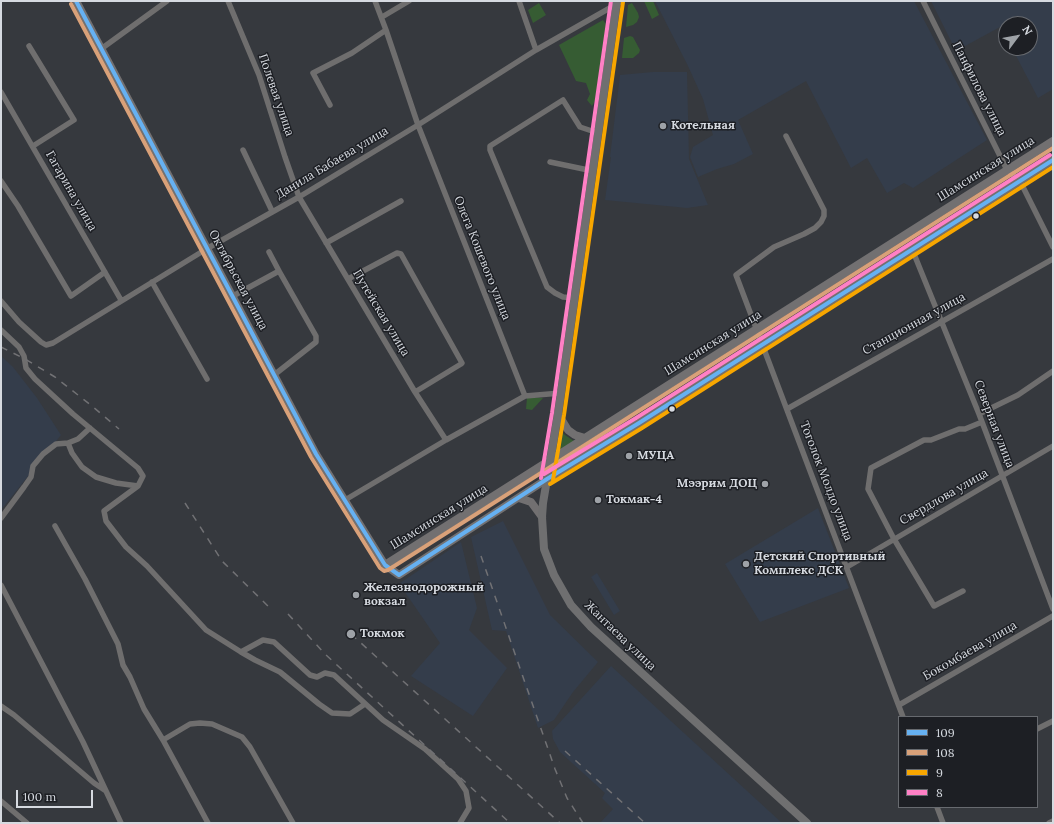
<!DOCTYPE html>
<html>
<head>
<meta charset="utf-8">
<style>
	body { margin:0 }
	#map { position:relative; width:1054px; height:824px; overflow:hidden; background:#36393e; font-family:Lora,serif }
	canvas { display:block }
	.frame { position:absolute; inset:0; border:2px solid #d6dae0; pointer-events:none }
	.legend { position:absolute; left:898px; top:716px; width:140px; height:92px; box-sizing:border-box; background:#1d1f24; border:1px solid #676a6f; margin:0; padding:5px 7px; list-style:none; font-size:12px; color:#d6dae0 }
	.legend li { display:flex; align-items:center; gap:8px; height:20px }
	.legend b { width:20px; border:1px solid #676a6f }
	.north { position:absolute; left:998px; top:16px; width:40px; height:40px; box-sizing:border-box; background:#1d1f24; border:1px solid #676a6f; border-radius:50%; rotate:58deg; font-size:11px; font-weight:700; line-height:16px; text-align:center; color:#d6dae0 }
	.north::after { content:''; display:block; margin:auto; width:14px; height:18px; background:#9ea2a7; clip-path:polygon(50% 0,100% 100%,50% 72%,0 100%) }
	.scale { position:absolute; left:16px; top:790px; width:77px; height:18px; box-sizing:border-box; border:2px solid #d6dae0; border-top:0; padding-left:5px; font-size:12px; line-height:14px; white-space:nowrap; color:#d6dae0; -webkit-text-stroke:3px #1d1f24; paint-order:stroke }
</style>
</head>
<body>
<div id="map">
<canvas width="1054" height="824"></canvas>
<div class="frame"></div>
<ul class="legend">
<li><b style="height:5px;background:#66b1f2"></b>109</li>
<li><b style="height:5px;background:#d9a179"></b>108</li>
<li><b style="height:5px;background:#f7a600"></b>9</li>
<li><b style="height:5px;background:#ff80c5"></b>8</li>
</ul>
<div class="north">N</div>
<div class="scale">100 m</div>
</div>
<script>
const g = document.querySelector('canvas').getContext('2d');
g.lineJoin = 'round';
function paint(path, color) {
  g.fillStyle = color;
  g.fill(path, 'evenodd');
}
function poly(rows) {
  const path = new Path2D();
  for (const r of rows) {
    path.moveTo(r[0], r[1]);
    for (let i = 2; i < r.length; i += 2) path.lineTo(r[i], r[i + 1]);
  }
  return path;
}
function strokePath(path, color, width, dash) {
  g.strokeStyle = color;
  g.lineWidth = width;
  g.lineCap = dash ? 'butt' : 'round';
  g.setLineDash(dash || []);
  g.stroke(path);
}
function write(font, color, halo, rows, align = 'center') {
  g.font = font + ' Lora,serif';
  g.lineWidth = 3;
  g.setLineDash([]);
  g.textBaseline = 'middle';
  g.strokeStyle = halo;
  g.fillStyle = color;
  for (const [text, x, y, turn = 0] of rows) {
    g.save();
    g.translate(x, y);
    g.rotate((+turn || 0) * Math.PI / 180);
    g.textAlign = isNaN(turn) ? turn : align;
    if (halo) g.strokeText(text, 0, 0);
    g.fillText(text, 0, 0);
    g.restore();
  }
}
paint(poly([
	[655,1,914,1,987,140,913,188,904,183,887,193,867,158,851,168,806,81,738,120,753,154,734,164,717,169,698,177,690,157,693,147,713,135,703,99,688,66],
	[931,1,1053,1,1053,89,1038,98,1012,48,1030,48,1030,24,1006,24,1006,38,1000,27,956,51],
	[653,72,687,72,689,159,708,205,687,208,605,200,611,157,610,157,620,75],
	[1,356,13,367,37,398,61,435,1,510],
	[818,508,849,588,760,622,725,564],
	[503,521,550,615,598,662,573,692,554,720,538,728,506,631,492,630,471,537],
	[461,542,477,608,469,630,507,668,473,716,411,676,440,643,402,588,400,583],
	[597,573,620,611,614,615,591,577],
	[611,666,782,823,600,823,613,809,602,798,605,793,560,752,553,739,552,731]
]), '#343d4b');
paint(poly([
	[644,1,653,1,659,15,652,19],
	[539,3,546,15,533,23,528,10],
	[632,3,638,13,639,17,637,22,633,25,626,27,628,5],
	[603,20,606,24,595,101,592,106,587,100,590,94,586,83,576,81,559,45],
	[630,36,633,37,640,50,639,53,633,58,622,58,624,38],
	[529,397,543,398,532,410,526,409,527,398],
	[560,430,565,435,574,441,557,454]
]), '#365c33');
strokePath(poly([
	[228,1,259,75,285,157,299,197,415,392,446,440],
	[375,1,386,30,418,125,525,396],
	[519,1,536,50],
	[923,1,1007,170,1020,181,1053,247],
	[382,17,409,1],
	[29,46,74,120,33,146],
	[101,49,167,1],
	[1,92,121,300],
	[330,105,313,73,352,53,386,30],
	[786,136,824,210,824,216,821,222,815,228,804,234,774,247,736,275,903,717],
	[243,150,272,211],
	[550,162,593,171],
	[1,181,18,206,71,296,105,272],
	[326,243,401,201],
	[912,249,979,414,1053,609],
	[269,252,279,271],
	[348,279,397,253,401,254,462,363,461,364,415,392],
	[152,282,207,379],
	[233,296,279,271,316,336,316,342,274,375],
	[575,298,563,297,555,293,547,287,490,150,490,146,563,100,580,127,598,133],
	[1,301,19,322,41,342,46,345,53,343,208,248,299,197,418,125,536,50,622,1],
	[1,330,19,347,24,356,26,368,35,379,73,414,138,468,143,476,138,486,104,511,106,521,126,547,147,566,206,630,241,652,263,640,274,642,310,675,317,677,325,673,334,675,383,720,425,749,458,779,466,791,469,808,460,823],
	[787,409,1053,259],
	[979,414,1018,395,1053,371],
	[68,443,72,453,82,467,96,477,116,483,138,486],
	[345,500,446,440,525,396,561,393],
	[1,518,24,487,31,477,33,466,43,454,56,444,68,443,78,439,90,428],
	[55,526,85,579,118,644,123,665,130,677,144,709,163,740,208,823],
	[847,567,1053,446],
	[1,585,83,742,121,823],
	[963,591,934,606,894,539,868,489,871,468,924,440,931,440,959,429,965,429,982,422],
	[241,652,255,660,280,672,319,704,332,713,350,714,365,704],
	[899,705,1053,616],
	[1,706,14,715,94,783,106,791],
	[1037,729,1053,721],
	[163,740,190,724,200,723,212,724,242,737,250,747,293,823],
	[1,801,27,823],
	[937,807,943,823],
	[1049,823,1053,821]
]), '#6f6e6e', 5.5);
strokePath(poly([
	[76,1,316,454,385,565,399,575,547,479,639,423,1053,160],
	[558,414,568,430,575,435,585,438],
	[519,498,531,502,542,517],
	[385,565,1053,141]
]), '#727071', 8);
strokePath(poly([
	[617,1,558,414,543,503,542,517,544,549,554,575,571,605,591,627,807,823]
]), '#6f6f70', 8);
strokePath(poly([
	[1,347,25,359,55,377,92,406,119,429],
	[185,503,222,561,272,610],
	[481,556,555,769,567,798,583,823],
	[288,614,326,655,510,823],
	[351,634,560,823],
	[565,751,645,823]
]), '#717174', 1.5, [7, 7]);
strokePath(poly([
	[76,1,316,454,385,565,399,575,547,479,639,423,1053,160]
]), '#66b1f2', 4);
strokePath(poly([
	[71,4,311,457,380,568,384,571,388,570,1053,148]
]), '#d9a179', 4);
strokePath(poly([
	[553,480,564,415,623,2],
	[550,484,642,428,1053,167]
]), '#f7a600', 4);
strokePath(poly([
	[544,474,636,418,1050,155],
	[541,478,552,413,611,1]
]), '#ff80c5', 4);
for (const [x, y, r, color] of [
	[663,126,4,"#9ea2a7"],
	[976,216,3.5,"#d6dae0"],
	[672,409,3.5,"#d6dae0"],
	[629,456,4,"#9ea2a7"],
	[765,484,4,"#9ea2a7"],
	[598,500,4,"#9ea2a7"],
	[746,564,4,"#9ea2a7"],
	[356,595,4,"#9ea2a7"],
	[351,634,5,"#9ea2a7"]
]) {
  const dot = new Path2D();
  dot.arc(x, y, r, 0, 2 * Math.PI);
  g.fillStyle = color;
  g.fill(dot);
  strokePath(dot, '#1d1f24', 1.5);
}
write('12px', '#d6dae0', '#1d1f24', [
	["Панфилова улица",979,89,63],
	["Полевая улица",276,95,71],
	["Данила Бабаева улица",332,163,-31],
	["Шамсинская улица",986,169,-32],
	["Гагарина улица",71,191,60],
	["Олега Кошевого улица",482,258,68],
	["Октябрьская улица",238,280,62],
	["Путейская улица",381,313,59],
	["Станционная улица",914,324,-29],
	["Шамсинская улица",713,343,-32],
	["Северная улица",994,424,69],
	["Тоголок Молдо улица",826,481,69],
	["Свердлова улица",944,497,-30],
	["Шамсинская улица",439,517,-32],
	["Жантаева улица",620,636,44],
	["Бокомбаева улица",970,651,-30]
]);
write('bold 12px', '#d6dae0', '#1d1f24', [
	["Котельная",671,126],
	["МУЦА",637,456],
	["Мээрим ДОЦ",757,484,"right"],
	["Токмак-4",606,500],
	["Детский Спортивный",754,557],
	["Комплекс ДСК",754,571],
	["Железнодорожный",364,588],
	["вокзал",364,602],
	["Токмок",360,634]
], 'left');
</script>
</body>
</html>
